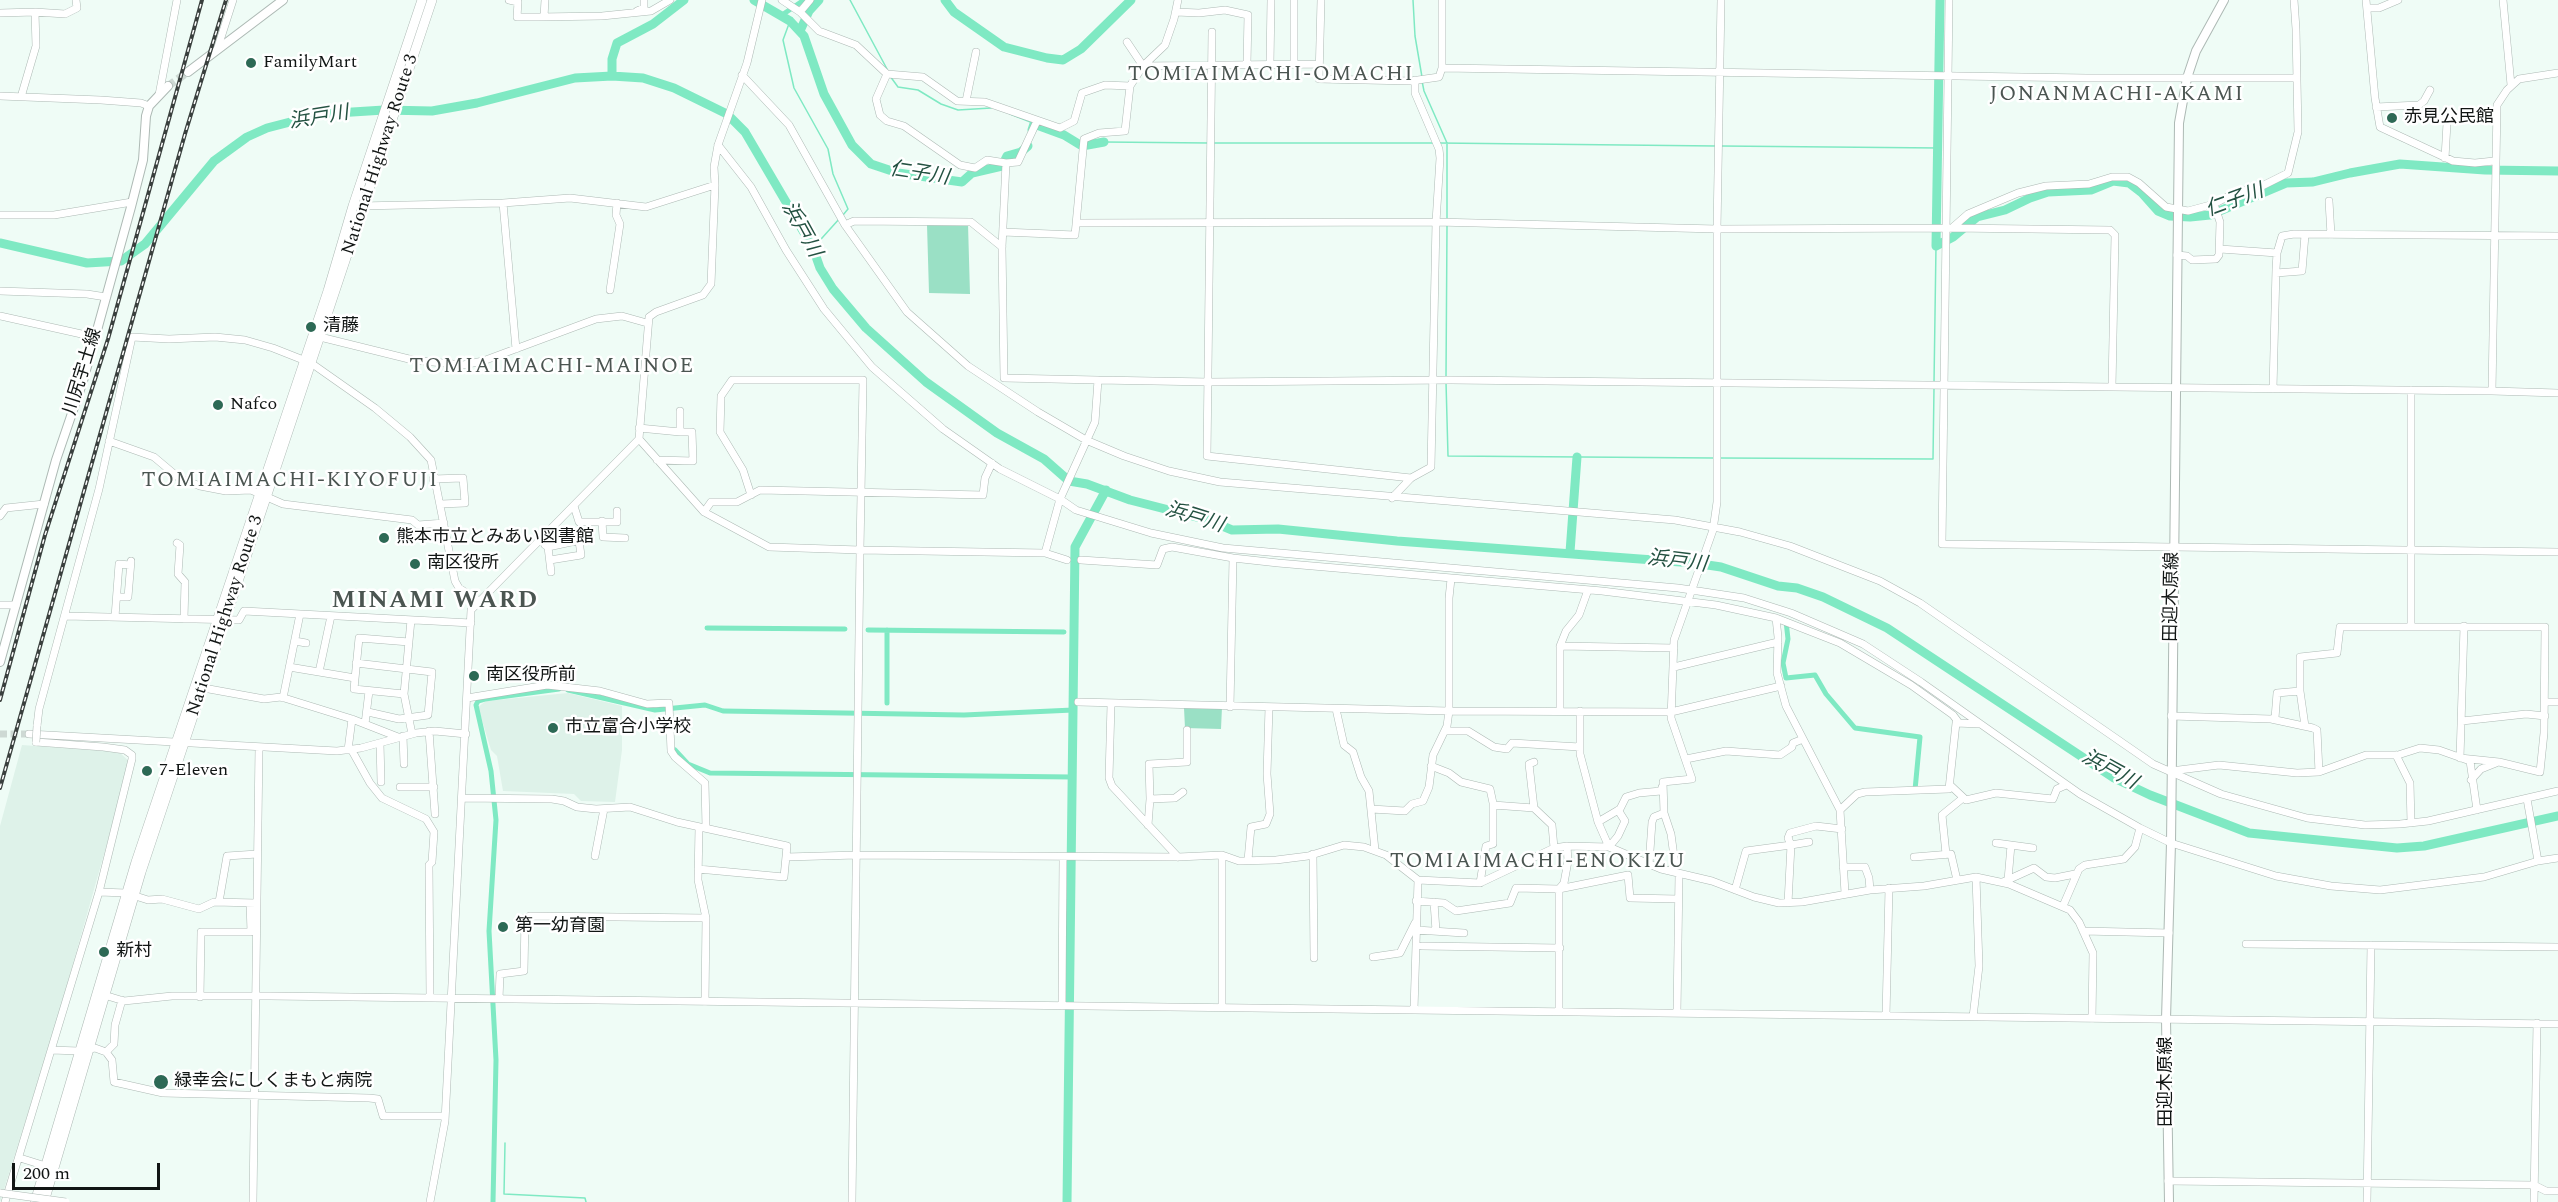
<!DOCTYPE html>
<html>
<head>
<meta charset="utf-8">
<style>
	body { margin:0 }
	#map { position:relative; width:2558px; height:1202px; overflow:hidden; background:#effcf6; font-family:Spectral,serif }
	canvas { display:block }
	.scale { position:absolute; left:12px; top:1163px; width:148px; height:27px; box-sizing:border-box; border:3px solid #111514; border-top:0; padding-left:8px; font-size:18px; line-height:21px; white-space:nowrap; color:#111514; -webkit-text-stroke:4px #fff; paint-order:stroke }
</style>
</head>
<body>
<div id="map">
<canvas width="2558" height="1202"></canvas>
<div class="scale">200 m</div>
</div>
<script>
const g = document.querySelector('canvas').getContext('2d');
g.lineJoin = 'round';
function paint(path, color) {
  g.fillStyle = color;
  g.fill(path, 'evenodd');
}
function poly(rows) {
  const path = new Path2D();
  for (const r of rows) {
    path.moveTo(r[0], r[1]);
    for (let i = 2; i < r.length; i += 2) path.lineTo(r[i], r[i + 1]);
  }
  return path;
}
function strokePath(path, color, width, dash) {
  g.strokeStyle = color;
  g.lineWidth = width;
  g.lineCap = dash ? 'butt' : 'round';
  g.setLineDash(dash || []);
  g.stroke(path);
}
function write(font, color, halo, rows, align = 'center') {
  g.font = font + ' Spectral,"Noto Sans JP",serif';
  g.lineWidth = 5;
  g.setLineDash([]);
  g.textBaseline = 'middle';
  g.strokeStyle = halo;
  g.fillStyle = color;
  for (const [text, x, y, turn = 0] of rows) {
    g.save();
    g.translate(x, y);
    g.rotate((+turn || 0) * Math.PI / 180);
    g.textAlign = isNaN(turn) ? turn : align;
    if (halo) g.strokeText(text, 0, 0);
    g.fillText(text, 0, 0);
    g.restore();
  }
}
paint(poly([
	[568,693,622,706,622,750,615,802,581,801,574,794,503,791,497,756,491,750,478,707,486,701],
	[22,745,119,752,130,762,58,1017,0,1202,0,826]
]), '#def2e9');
paint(poly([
	[968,224,970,294,929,293,927,225],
	[1222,707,1221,729,1185,728,1184,708]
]), '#9ae0c5');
strokePath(poly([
	[850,0,887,69],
	[1413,0,1415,36,1422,77],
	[790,21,783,40,794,88,828,149,833,174,848,209,843,215],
	[890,76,898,87,918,90,941,104,958,110,991,108],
	[1422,81,1424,91,1447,143,1447,218],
	[1010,114,1033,123],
	[1104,142,1209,143],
	[1214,143,1434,143],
	[1439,143,1716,146],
	[1721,146,1939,148],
	[813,248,840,218],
	[1446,377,1447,226],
	[1446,382,1448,456,1714,458],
	[1934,383,1936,246],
	[1719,458,1933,459,1934,388],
	[505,1143,504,1194,585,1198,586,1202]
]), '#7fe9c3', 1.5);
strokePath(poly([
	[782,15,804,0],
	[1786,621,1788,639,1783,663,1786,678,1815,675,1826,694,1855,728,1920,737,1915,790],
	[707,628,845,629],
	[868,630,1064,632],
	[568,690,655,710,705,705,723,711,964,715,1073,710],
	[887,703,887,630],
	[675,750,688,764,710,773,1072,777],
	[493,1202,496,1060,489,931,496,820,491,771,476,705,478,701,485,699,559,689]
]), '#7fe9c3', 5);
strokePath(poly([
	[754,0,790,21,804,36,824,94,852,145,871,164,898,173,962,182,972,173,1002,166,1007,156,1021,152,1028,146],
	[945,0,954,12,1004,47,1047,58,1063,60,1081,49,1131,0],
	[1940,0,1936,246,1953,237,1977,217,2005,210,2030,198,2048,192,2091,190,2113,181,2129,183,2142,193,2158,211,2170,216,2190,217,2210,215,2286,183,2313,182,2350,173,2400,164,2485,170,2558,171],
	[800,31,809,11,819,0],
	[612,76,612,59,617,43,653,24,684,0],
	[1032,130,1034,124,1064,135,1082,146,1104,142],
	[0,243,87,263,121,261,145,244,214,161,247,137,267,128,321,114,384,110,432,111,477,103,575,78,612,76,643,78,674,88,727,114,745,132,813,248,820,268,833,289,866,328,926,382,997,433,1044,459,1069,481,1087,484,1130,500,1208,520,1232,530,1278,529,1397,541,1694,563,1721,567,1778,586,1797,588,1823,597,1887,628,2114,778,2150,795,2249,833,2397,848,2424,846,2558,816],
	[1570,552,1577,457],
	[1067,1202,1075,547,1106,490]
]), '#7fe9c3', 9);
strokePath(poly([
	[0,734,29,734]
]), '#ced9d4', 7, [7, 3.5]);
strokePath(poly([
	[168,86,188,72]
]), '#ced9d4', 8, [8, 4]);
const minor = poly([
	[509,0,518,2,517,17,539,17,602,16,651,11,670,0],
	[782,0,800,12,819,31,856,45,887,74,923,77,957,101,985,102,1060,128,1074,121,1082,93,1105,85,1130,86],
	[1321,0,1319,79,1411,81,1439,77,1442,68,1442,0],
	[1949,0,1942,544,2558,552],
	[2366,0,2375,98,2380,127,2453,161,2475,163,2494,161],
	[2503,0,2511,85],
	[2367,8,2379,8,2398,0],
	[637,11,644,8,644,0],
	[800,12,810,0],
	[1176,12,1199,13,1225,10,1248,15,1247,64],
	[0,13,35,12],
	[544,17,545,0],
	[1212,32,1207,456,1411,478],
	[1127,42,1143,66],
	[217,50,233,0],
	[1270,64,1271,0],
	[1294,64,1294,0],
	[1143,66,1318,64],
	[1442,68,2087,78,2296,78],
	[887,74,876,99,880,115,887,121,904,126,960,165,975,168,987,160,1006,163,1018,162,1037,121],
	[742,75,789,125,845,225,907,312,968,366,1038,412,1086,440,1124,456,1169,471,1220,482,1675,520,1740,532,1790,546,1880,581,1920,603,2153,764,2221,794,2307,818,2365,825,2400,824,2428,821,2558,791],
	[159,95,177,0],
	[0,96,101,100,141,103,149,106],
	[21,97,36,46,35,12,65,14,77,8,76,0],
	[966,101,976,52],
	[2376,107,2419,105,2424,101,2430,90],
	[2438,116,2447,123,2445,158],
	[718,145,751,187,786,250,824,309,872,367,943,429,1000,469,1060,499,1076,510,1151,533,1223,548,1678,588,1744,598,1791,613,1863,644,1921,682,2080,794,2140,828,2171,843,2276,876,2331,886,2380,890,2484,877,2538,861,2558,858],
	[1006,163,1002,247,1004,378,1098,380],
	[2329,201,2331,235],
	[503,203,516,349],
	[359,206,503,203,570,198,646,207,715,185],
	[0,215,54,215,132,202],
	[1077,223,1436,222,1717,229,1952,228,2110,230,2115,235,2112,387],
	[845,225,854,221,971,222,1002,247],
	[1952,228,1968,214,2018,193,2046,186,2089,184,2112,177,2128,177,2139,183,2166,207,2188,211,2214,204,2238,191,2254,190,2288,173,2298,132,2296,29,2294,0],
	[1003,232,1075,235,1084,139,1099,133,1125,131,1130,86,1143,66,1165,45,1174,19,1178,0],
	[2220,249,2277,253],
	[2177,255,2187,256,2192,260,2216,259,2219,255,2220,222,2214,204],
	[2276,273,2302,271,2305,235],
	[610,290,620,224,616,215,617,203],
	[0,291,87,294,106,297],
	[0,316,95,337],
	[320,337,413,360,463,365,483,361,596,319,622,316,647,323],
	[2273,389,2276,269,2277,253,2282,236,2294,234,2558,236],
	[2492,391,2558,393],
	[639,428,680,432],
	[639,439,704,512,769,547,860,550,863,380,732,380,721,396,720,432,743,470,751,495],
	[109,441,154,457,179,478,200,486,226,491,251,490,283,504,412,520,418,525,444,523],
	[657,460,693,461,692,432,680,432,680,411],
	[433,479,463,478,465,503,441,504],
	[1392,498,1411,478,1431,467,1436,222,1440,158,1439,149,1415,93,1415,80],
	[574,506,579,522,617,522,617,511],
	[704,512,711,502,737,502,760,490,983,495,985,478,992,463],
	[0,516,6,508,44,504],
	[602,521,603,537,625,538],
	[177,543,180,545,178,574,185,582,184,619],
	[545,545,548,547,551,572],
	[548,547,590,538],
	[1045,553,1067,560],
	[550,560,581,555,579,541],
	[1081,560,1157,565,1163,549,1172,547,1233,558,1278,563,1602,591,1716,605,1776,618,1840,643,1911,685,1953,715,1959,723],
	[1588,590,1579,615,1566,631,1560,646,1674,648],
	[0,605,16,605],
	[65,616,239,620,244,611,471,623],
	[115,617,119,564,130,565,131,561,128,597,117,597],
	[1776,618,1778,637,1777,673,1786,706,1840,810,1845,893],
	[411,620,404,694,412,734],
	[2411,626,2411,390],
	[295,641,306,643],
	[356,663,432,672,428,715,399,719,368,712],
	[289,667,355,678],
	[1674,667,1778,642],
	[319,672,331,616],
	[198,687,264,699,281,697,352,719,398,737],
	[2300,691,2305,726],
	[404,694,354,689,359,638,409,642],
	[283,698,300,614],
	[467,698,547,685,600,691,647,704,669,703,671,751,675,757,705,783,706,828],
	[1078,702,1449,711,1671,712,1781,686],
	[2545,702,2558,702],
	[1111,704,1109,778,1112,786,1178,857],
	[1230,707,1233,558],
	[1336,709,1344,745,1353,752,1361,777,1369,791,1375,850],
	[1560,711,1560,646],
	[1580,711,1580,754,1598,822,1609,847],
	[2171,716,2271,719,2313,728,2317,730,2319,772],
	[2271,719,2275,718,2277,693,2300,691,2300,657,2337,653,2340,627,2545,627,2544,733,2540,772,2499,762,2460,758],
	[2462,721,2526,714,2545,716],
	[365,724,369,691],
	[37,726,39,709,99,489,132,337,169,339,215,337,245,340,273,348,311,363,375,408,410,437,431,460,455,581,459,588,479,601],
	[429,731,435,814],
	[1445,731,1468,731,1494,747,1507,749,1512,743,1580,747],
	[29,734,337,751,361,748,416,733,435,731,466,734],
	[403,736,404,764],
	[380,743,381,782],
	[351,749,370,783,382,798,426,819,434,832,432,862,429,865,430,998],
	[348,750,352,719],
	[2396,755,2410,783,2411,823],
	[2460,758,2464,626],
	[1686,759,1726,751,1780,755,1792,747,1793,743,1803,739],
	[1534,762,1529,764,1534,808,1552,825,1554,848],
	[1431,766,1449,773,1461,782,1490,789,1493,803,1493,844,1486,846,1480,883],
	[2171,771,2219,765,2297,773,2319,772,2366,755,2398,755,2420,748,2439,750,2470,761,2477,810],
	[2471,780,2481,769,2496,763],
	[1950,785,1966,800,1996,793,2053,799,2057,789,2066,785],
	[400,787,434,787],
	[463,798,552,799,564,801,577,807,596,809,630,807,677,822,787,846,784,877,698,869],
	[1150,799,1149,764,1187,762,1187,730],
	[2527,799,2538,861],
	[1493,805,1534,808],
	[1371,809,1405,811,1412,804,1423,801,1429,787,1433,755,1447,726,1449,711,1449,598,1451,579],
	[1840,810,1857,794,1865,792,1949,789,1956,723,1980,724],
	[1664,813,1671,834,1675,864,1670,871],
	[1598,822,1620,809,1626,797,1639,793,1661,791,1662,787],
	[1148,825,1150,799,1175,798,1183,792],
	[699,827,698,880,706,918,705,1002],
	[1809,842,1791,845,1788,838,1790,833,1816,826,1842,829],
	[1996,843,2033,848],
	[1609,847,1618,836,1625,821,1618,810],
	[1313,854,1314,958],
	[1946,854,1942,815,1963,798],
	[595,856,604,809],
	[786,857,857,855,1178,857,1222,855,1239,861,1276,860,1308,856,1344,845,1364,847,1386,855,1418,880,1480,883,1554,848,1567,846,1609,847,1661,869,1712,881,1754,897,1779,903,1802,902,1870,890,1924,886,1976,877,2009,884,2070,910,2079,922,2093,953,2092,1019],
	[1914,857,1951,854,1957,880],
	[1248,860,1251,827,1266,824,1270,814,1267,774,1269,707],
	[1649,865,1652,822,1654,817,1664,813,1663,782,1692,779,1671,718,1674,640,1713,530,1717,502,1717,229,1721,0],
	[1843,867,1865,867,1869,878,1870,890],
	[2008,880,2011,845],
	[2003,882,2034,868,2046,877,2055,878,2075,874],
	[1735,890,1746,851,1791,845,1788,903],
	[99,892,126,893,148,900,162,899,199,909,214,902,256,903],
	[1416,901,1444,903,1456,911,1510,903,1516,888,1559,889,1628,875,1630,898,1678,899],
	[219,902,227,856,257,854],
	[1434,902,1436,931],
	[2063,906,2079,869,2085,865,2124,859,2135,847,2140,828],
	[1416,930,1464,933],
	[2083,931,2169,933],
	[2246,944,2558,947],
	[1422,946,1560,948],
	[1373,957,1400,953,1415,923],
	[104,995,124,1001,172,996,270,996,2558,1024],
	[200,997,201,932,251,932,250,903],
	[499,999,500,974,524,971,525,918,530,916,706,918],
	[1062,1006,1063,858],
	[1222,1008,1222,855],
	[1414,1010,1418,880],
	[1559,1011,1559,889,1564,883,1568,861,1567,846],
	[1677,1013,1679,874],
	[1886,1016,1889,888],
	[1973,1017,1979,966,1976,877],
	[51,1050,79,1051,95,1048,106,1052,112,1060,114,1082,163,1093,369,1098,378,1099,383,1116,444,1116],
	[106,1052,114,1044,115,1025,122,1000],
	[20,1158,49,1167],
	[2168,1181,2534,1185,2546,1191,2558,1191],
	[5,1202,99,892,132,759,132,755,125,750,103,747,36,742],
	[253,1202,259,747],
	[430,1202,445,1121,471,610,639,439,649,317,656,312,703,295,711,284,715,185,714,167,718,145,747,63,762,0],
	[852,1202,860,550,1045,553,1060,499,1095,422,1098,380,1209,382,1451,380,2492,391,2497,105,2507,90,2519,79,2558,73],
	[2367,1202,2371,945],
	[2534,1202,2537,1023]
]);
const major = poly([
	[188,72,283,0],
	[0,662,56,460,83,381,131,207,143,160,146,116,149,106,168,86],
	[2169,1202,2166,1019,2171,843,2179,123,2187,78,2196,51,2224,0]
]);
const highway = poly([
	[35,1202,136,862,328,291,353,206,422,0],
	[44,1202,141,872,432,0]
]);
strokePath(minor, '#adb9b4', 8);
strokePath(major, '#adb9b4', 10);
strokePath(highway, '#adb9b4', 10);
strokePath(minor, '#fff', 7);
strokePath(major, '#fff', 8);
strokePath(highway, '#fff', 9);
const rail = poly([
	[0,700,45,535,108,339,202,0],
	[0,788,185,134,226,0]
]);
strokePath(rail, '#3a403e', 4);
strokePath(rail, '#fff', 1.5, [4.5]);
const minorBridge = poly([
	[36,742,37,726],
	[0,1193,66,1202]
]);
strokePath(minorBridge, '#adb9b4', 8, []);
strokePath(minorBridge, '#fff', 7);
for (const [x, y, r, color] of [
	[251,63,6,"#2d6955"],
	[2392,118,6,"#2d6955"],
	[311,327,6,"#2d6955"],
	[218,405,6,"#2d6955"],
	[384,538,6,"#2d6955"],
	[415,564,6,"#2d6955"],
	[474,676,6,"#2d6955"],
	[553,728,6,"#2d6955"],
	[147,771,6,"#2d6955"],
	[503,927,6,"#2d6955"],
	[104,952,6,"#2d6955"],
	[161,1082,8,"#2d6955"]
]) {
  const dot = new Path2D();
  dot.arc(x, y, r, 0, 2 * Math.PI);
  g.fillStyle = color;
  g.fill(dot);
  strokePath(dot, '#fff', 2);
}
write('18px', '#111514', '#fff', [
	["FamilyMart",263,63],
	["赤見公民館",2404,118],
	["清藤",323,327],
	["Nafco",230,405],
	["熊本市立とみあい図書館",396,538],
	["南区役所",427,564],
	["南区役所前",486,676],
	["市立富合小学校",565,728],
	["7-Eleven",159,771],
	["第一幼育園",515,927],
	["新村",116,952],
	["緑幸会にしくまもと病院",174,1082]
], 'left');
write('18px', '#111514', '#fff', [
	["National Highway Route 3",381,155,-72],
	["川尻宇土線",84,372,-73],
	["田迎木原線",2173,597,-89],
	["National Highway Route 3",226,616,-72],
	["田迎木原線",2167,1082,-90]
]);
write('italic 20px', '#245242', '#fff', [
	["浜戸川",319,119,-9],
	["仁子川",919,175,9],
	["仁子川",2235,202,-20],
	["浜戸川",800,230,61],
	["浜戸川",1194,519,17],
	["浜戸川",1677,563,7],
	["浜戸川",2109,771,29]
]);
g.letterSpacing = '1.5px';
write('21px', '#4b5551', '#fff', [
	["TOMIAIMACHI-OMACHI",1271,76],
	["JONANMACHI-AKAMI",2117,96],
	["TOMIAIMACHI-MAINOE",552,368],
	["TOMIAIMACHI-KIYOFUJI",290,482],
	["TOMIAIMACHI-ENOKIZU",1538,863]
]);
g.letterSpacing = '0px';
g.letterSpacing = '1.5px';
write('bold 24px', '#4b5551', '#fff', [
	["MINAMI WARD",435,602]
]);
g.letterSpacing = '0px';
</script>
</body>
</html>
